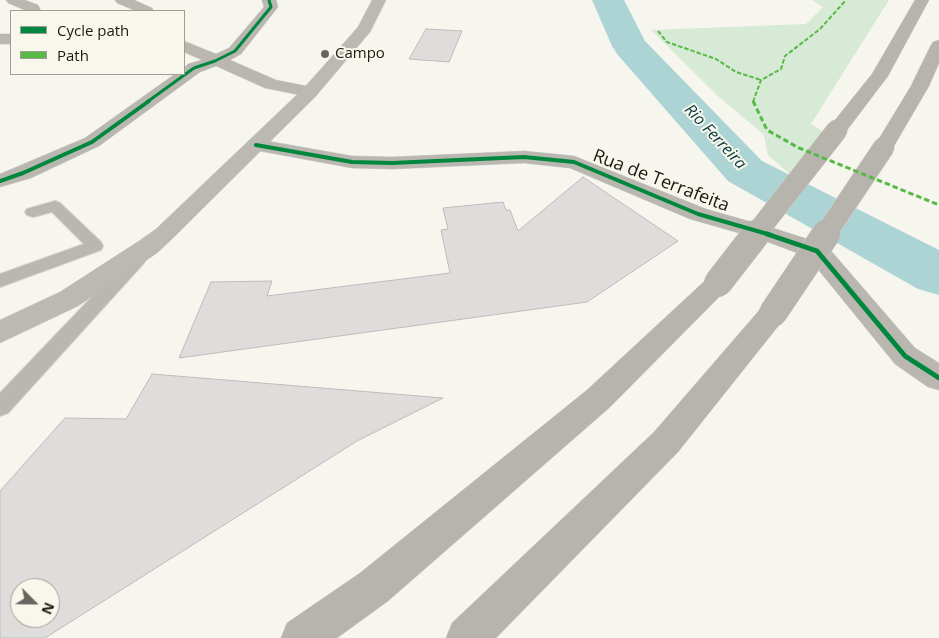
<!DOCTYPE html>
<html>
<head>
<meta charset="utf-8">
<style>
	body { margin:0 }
	#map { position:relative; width:939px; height:638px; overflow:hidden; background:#f6f5ee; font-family:"Open Sans",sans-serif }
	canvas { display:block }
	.legend { position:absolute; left:10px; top:10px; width:175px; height:65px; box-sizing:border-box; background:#f9f7eb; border:1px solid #9f9e95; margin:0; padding:6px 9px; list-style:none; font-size:15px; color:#191814 }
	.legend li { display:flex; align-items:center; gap:10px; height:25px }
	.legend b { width:25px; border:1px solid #9f9e95 }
	.north { position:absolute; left:10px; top:578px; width:50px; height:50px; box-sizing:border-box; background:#f9f7eb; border:1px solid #9f9e95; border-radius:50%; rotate:113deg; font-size:14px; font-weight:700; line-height:20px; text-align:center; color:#191814 }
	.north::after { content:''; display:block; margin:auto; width:18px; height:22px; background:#666560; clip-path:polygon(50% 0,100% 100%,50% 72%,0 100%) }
</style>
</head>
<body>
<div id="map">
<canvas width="939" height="638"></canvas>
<ul class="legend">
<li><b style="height:6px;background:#00873e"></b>Cycle path</li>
<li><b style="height:6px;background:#58b947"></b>Path</li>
</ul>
<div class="north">N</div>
</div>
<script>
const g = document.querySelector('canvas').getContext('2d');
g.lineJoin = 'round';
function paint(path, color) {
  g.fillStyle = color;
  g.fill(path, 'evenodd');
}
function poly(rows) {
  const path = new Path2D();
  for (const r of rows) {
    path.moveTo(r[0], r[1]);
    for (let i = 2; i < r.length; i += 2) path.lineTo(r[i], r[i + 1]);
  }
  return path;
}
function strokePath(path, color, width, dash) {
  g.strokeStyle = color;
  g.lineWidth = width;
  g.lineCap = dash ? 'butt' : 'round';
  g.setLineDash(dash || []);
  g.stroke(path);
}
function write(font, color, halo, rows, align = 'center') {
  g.font = font + ' "Open Sans",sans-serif';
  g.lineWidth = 4;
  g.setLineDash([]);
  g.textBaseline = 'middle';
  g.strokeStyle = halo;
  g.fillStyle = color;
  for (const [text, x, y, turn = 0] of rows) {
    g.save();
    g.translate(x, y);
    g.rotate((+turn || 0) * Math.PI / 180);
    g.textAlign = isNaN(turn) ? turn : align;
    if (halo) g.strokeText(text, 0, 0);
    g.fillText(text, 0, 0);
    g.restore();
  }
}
paint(poly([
	[812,0,889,0,811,124,824,132,793,177,768,155,764,135,719,97,651,30,806,24,823,7]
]), '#d6ead6');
paint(poly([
	[592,0,624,0,645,41,762,161,939,250,939,295,918,289,728,181,617,54,612,46,592,0]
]), '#acd4d5');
const building = poly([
	[426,29,462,31,449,62,409,59,426,29],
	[583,177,678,241,587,302,179,358,211,282,272,281,267,296,450,273,441,230,448,229,443,208,503,202,506,210,510,210,518,231,583,177],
	[152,374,443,398,357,441,45,638,0,638,0,491,65,418,126,419,152,374],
	[20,588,50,588,50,618,20,618,20,588]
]);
paint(building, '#dedddc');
strokePath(building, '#bdbcbb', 1);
const lane = poly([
	[55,201,60,203,101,242,103,246,101,250,0,287,0,274,84,244,52,212,33,217,27,215,25,212,27,209,55,201],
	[137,254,143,256,146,260,143,264,8,413,0,416,0,393,131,256,137,254]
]);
const street = poly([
	[6,0,25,0,38,5,41,11,27,11,8,3,6,0],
	[115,0,134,0,152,8,154,11,136,11,117,3,115,0],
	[262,0,276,0,278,7,241,54,230,60,276,80,316,88,319,92,316,96,310,97,265,88,216,66,200,72,99,146,31,178,0,187,0,174,85,138,175,74,184,74,184,68,188,64,202,60,184,52,184,41,216,54,229,48,264,7,262,0],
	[0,34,11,34,11,44,0,44,0,34],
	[256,139,352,156,392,157,524,151,574,156,706,209,776,229,826,245,915,348,939,363,939,390,928,387,895,364,808,257,760,239,690,219,570,168,524,163,392,169,352,168,249,149,246,145,249,141,256,139]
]);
const primary = poly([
	[372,0,386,0,370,32,316,96,172,239,157,253,78,306,0,343,0,320,60,292,139,241,156,229,304,88,358,27,372,0]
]);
const highway = poly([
	[915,0,929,0,888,76,844,134,837,136,830,134,827,130,872,74,915,0],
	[939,40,939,63,929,86,891,151,884,153,877,151,874,147,911,86,931,45,933,42,939,40],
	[718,274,727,277,731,283,727,289,609,408,388,601,337,638,281,638,287,623,360,573,587,390,709,277,718,274],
	[773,303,783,306,787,313,783,320,678,452,496,638,446,638,452,623,654,432,763,306,773,303]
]);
strokePath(lane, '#d2d1cc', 2);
strokePath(street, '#d2d1cc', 1);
strokePath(primary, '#d2d1cc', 1);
strokePath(highway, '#d2d1cc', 1);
paint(lane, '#bab7b1');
paint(street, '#bab7b1');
paint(primary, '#bbb9b2');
paint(highway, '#b6b4ac');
const highwayBridgeFar1 = poly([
	[755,235,837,130],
	[825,235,884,147]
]);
const highwayBridge = poly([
	[718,283,756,234],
	[773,313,826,234]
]);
strokePath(highwayBridgeFar1, '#d2d1cc', 22, []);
strokePath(highwayBridge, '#d2d1cc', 29, []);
strokePath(highwayBridgeFar1, '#b6b4ac', 21);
strokePath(highwayBridge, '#b6b4ac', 28);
strokePath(poly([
	[658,31,667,42,716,59,736,72,761,80],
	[753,102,761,80,781,69,785,56,820,29,846,0]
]), '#58b947', 2, [4.5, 2]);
strokePath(poly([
	[753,101,767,130,799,148,939,205]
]), '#58b947', 3, [5.5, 3]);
strokePath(poly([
	[147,102,194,68,215,61,235,51,271,7,269,0]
]), '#00873e', 3);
strokePath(poly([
	[256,145,352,162,392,163,524,157,574,162,698,214,771,235],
	[0,181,23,173,92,142,149,101]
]), '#00873e', 4);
strokePath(poly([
	[767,234,817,251,905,356,939,378]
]), '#00873e', 5);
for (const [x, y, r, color] of [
	[325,54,5,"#666560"]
]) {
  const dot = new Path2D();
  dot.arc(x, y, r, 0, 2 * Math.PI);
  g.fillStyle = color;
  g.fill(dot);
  strokePath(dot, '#f9f7eb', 2);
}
write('15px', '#191814', '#f9f7eb', [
	["Campo",335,54]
], 'left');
write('italic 16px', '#033b40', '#f9f7eb', [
	["Rio Ferreira",715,137,47]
]);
write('18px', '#191814', '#f9f7eb', [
	["Rua de Terrafeita",661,181,21]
]);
</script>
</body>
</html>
